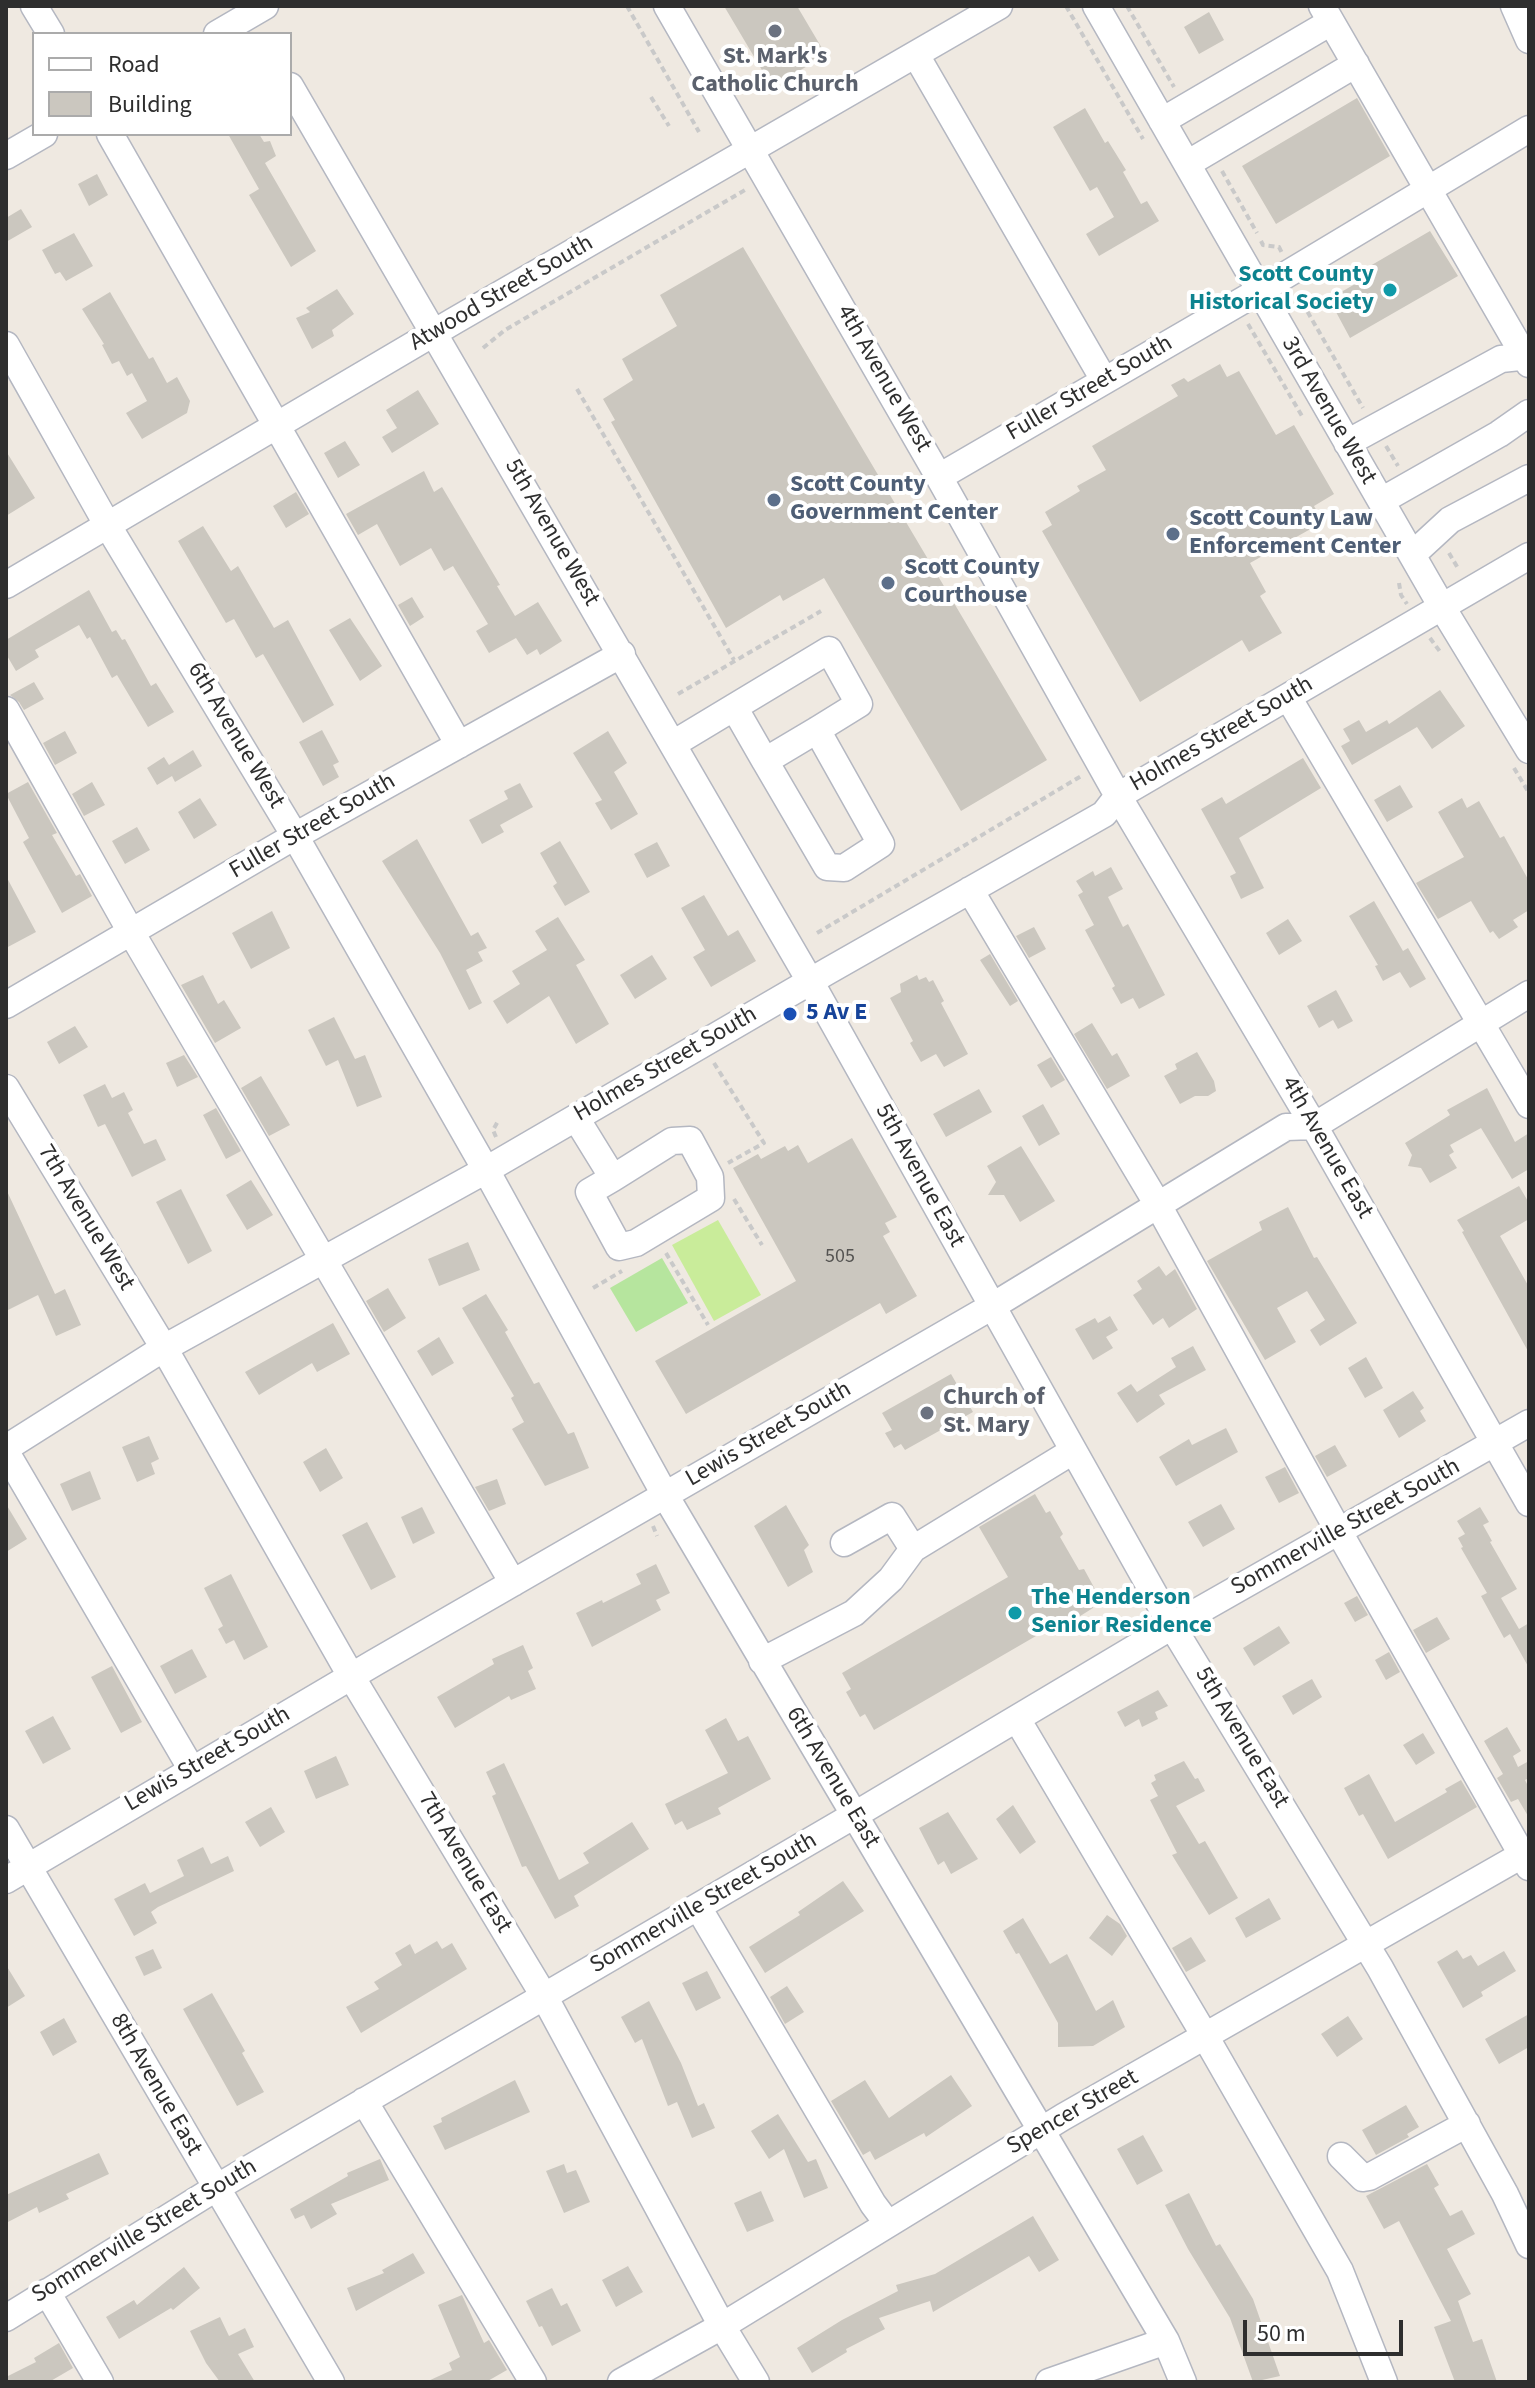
<!DOCTYPE html>
<html>
<head>
<meta charset="utf-8">
<style>
	body { margin:0 }
	#map { position:relative; width:1535px; height:2388px; overflow:hidden; background:#efe9e1; font-family:"Source Sans 3",sans-serif }
	canvas { display:block }
	.frame { position:absolute; inset:0; border:8px solid #2e2e2e; pointer-events:none }
	.legend { position:absolute; left:32px; top:32px; width:260px; height:104px; box-sizing:border-box; background:#fff; border:2px solid #ababab; margin:0; padding:10px 14px; list-style:none; font-size:24px; color:#2e2e2e }
	.legend li { display:flex; align-items:center; gap:16px; height:40px }
	.legend b { width:40px; border:2px solid #ababab }
	.scale { position:absolute; left:1243px; top:2320px; width:160px; height:36px; box-sizing:border-box; border:4px solid #2e2e2e; border-top:0; padding-left:10px; font-size:24px; line-height:28px; white-space:nowrap; color:#2e2e2e; -webkit-text-stroke:6px #fff; paint-order:stroke }
</style>
</head>
<body>
<div id="map">
<canvas width="1535" height="2388"></canvas>
<div class="frame"></div>
<ul class="legend">
<li><b style="height:10px;background:#fff"></b>Road</li>
<li><b style="height:22px;background:#cbc7bf"></b>Building</li>
</ul>
<div class="scale">50 m</div>
</div>
<script>
const g = document.querySelector('canvas').getContext('2d');
g.lineJoin = 'round';
function paint(path, color) {
  g.fillStyle = color;
  g.fill(path, 'evenodd');
}
function poly(rows) {
  const path = new Path2D();
  for (const r of rows) {
    path.moveTo(r[0], r[1]);
    for (let i = 2; i < r.length; i += 2) path.lineTo(r[i], r[i + 1]);
  }
  return path;
}
function strokePath(path, color, width, dash) {
  g.strokeStyle = color;
  g.lineWidth = width;
  g.lineCap = dash ? 'butt' : 'round';
  g.setLineDash(dash || []);
  g.stroke(path);
}
function write(font, color, halo, rows, align = 'center') {
  g.font = font + ' "Source Sans 3",sans-serif';
  g.lineWidth = 8;
  g.setLineDash([]);
  g.textBaseline = 'middle';
  g.strokeStyle = halo;
  g.fillStyle = color;
  for (const [text, x, y, turn = 0] of rows) {
    g.save();
    g.translate(x, y);
    g.rotate((+turn || 0) * Math.PI / 180);
    g.textAlign = isNaN(turn) ? turn : align;
    if (halo) g.strokeText(text, 0, 0);
    g.fillText(text, 0, 0);
    g.restore();
  }
}
paint(poly([
	[662,1258,688,1303,636,1332,610,1288]
]), '#b6e59e');
paint(poly([
	[718,1220,761,1295,714,1321,672,1245]
]), '#c9ec9a');
paint(poly([
	[724,6,797,6,826,55,772,87],
	[1209,12,1224,40,1199,54,1184,27],
	[1357,98,1390,156,1276,224,1242,166],
	[1085,108,1105,143,1108,141,1126,170,1123,172,1141,204,1147,201,1159,221,1099,256,1086,234,1114,217,1097,187,1090,191,1053,127],
	[228,134,259,134,264,142,270,141,276,156,265,163,316,251,291,267,249,195,259,189],
	[97,174,108,195,89,206,78,184],
	[21,209,32,227,6,242,6,218],
	[1430,231,1458,276,1350,338,1329,299,1362,280,1358,273],
	[74,233,93,266,66,281,60,272,55,274,42,250],
	[743,247,1047,760,961,811,824,578,783,601,780,595,726,628,611,422,615,420,603,399,633,380,622,359,677,326,660,295],
	[337,289,354,314,332,330,334,336,312,349,296,318,310,312,306,308],
	[110,292,149,359,153,357,167,383,177,377,190,401,187,413,142,439,126,413,147,401,132,373,127,376,119,361,112,364,102,345,104,344,82,309],
	[1220,364,1227,377,1239,371,1276,435,1294,425,1334,494,1314,506,1323,522,1250,563,1266,592,1260,596,1282,633,1249,652,1242,640,1140,702,1042,531,1052,525,1045,512,1080,491,1077,486,1106,470,1092,446,1178,396,1171,385,1184,378,1188,382],
	[418,390,439,424,392,453,382,437,397,428,386,410],
	[345,441,360,465,338,478,324,453],
	[6,451,35,498,6,516],
	[424,471,434,492,442,487,500,585,497,586,515,616,538,602,562,641,540,655,537,649,527,655,516,638,489,653,476,631,488,624,453,566,444,571,431,548,400,566,377,524,358,535,346,514],
	[296,492,309,514,286,528,273,506],
	[203,526,231,571,238,566,274,628,288,620,334,705,303,723,263,654,256,658,234,619,226,623,178,541],
	[89,590,112,632,116,630,122,640,125,639,151,686,156,683,174,712,148,727,117,675,112,678,90,637,87,639,79,625,35,650,39,657,16,671,6,654,6,640],
	[412,597,424,617,410,626,398,605],
	[350,618,382,666,360,681,329,630],
	[34,682,44,699,24,710,19,702,10,695],
	[1440,690,1465,726,1432,749,1417,727,1352,765,1341,746,1350,741,1343,729,1359,720,1366,732,1387,720,1389,724],
	[322,730,339,762,333,765,339,777,323,786,299,742],
	[65,731,77,753,55,765,43,743],
	[608,731,627,763,614,772,638,814,611,830,595,803,602,800,573,753],
	[193,750,202,766,175,782,172,776,157,785,147,768,164,757,169,765],
	[1303,758,1321,788,1239,838,1264,888,1241,899,1230,876,1236,873,1201,809,1222,797,1226,804],
	[28,782,57,833,52,835,76,876,80,874,92,896,62,913,23,842,29,838,6,794],
	[92,782,105,805,84,816,72,794],
	[520,783,533,807,500,825,504,832,482,844,469,820,508,799,504,791],
	[1400,785,1413,807,1387,822,1374,800],
	[200,798,217,825,194,839,178,812],
	[1462,798,1467,808,1479,801,1500,838,1504,836,1529,881,1529,910,1513,920,1518,927,1499,939,1493,931,1490,933,1471,901,1438,919,1416,883,1464,857,1438,812],
	[137,827,150,850,125,864,112,841],
	[417,839,471,936,478,932,487,948,478,952,483,961,466,970,482,1003,469,1010,440,953,382,861],
	[560,841,590,892,565,906,553,886,557,883,540,853],
	[657,842,670,866,647,878,634,854],
	[1111,867,1123,889,1108,897,1123,927,1128,924,1165,995,1139,1009,1133,998,1121,1004,1112,988,1115,986,1085,930,1094,925,1078,895,1083,892,1076,881,1093,871,1095,876],
	[6,876,36,932,6,948],
	[704,895,728,936,738,930,756,961,711,987,693,957,705,950,681,908],
	[1374,901,1403,951,1408,948,1426,979,1410,988,1400,972,1383,981,1375,966,1378,965,1349,916],
	[272,911,290,948,251,969,232,933],
	[558,917,585,960,576,965,609,1024,576,1044,549,996,507,1024,493,1001,520,984,512,971,547,950,535,931],
	[1288,919,1302,941,1279,955,1266,933],
	[1034,927,1046,949,1029,958,1016,936],
	[990,954,1018,1001,1010,1006,980,960],
	[652,955,667,979,635,999,620,975],
	[203,975,218,1004,224,1000,241,1028,215,1043,181,985],
	[917,975,919,980,926,977,929,982,933,980,944,1001,941,1003,968,1054,944,1067,936,1054,921,1062,910,1043,913,1041,890,998,901,992,900,984],
	[1336,990,1353,1021,1338,1029,1333,1020,1319,1028,1307,1006],
	[334,1017,355,1059,365,1055,382,1097,357,1107,338,1060,326,1066,308,1030],
	[1092,1023,1112,1056,1117,1053,1130,1076,1107,1089,1074,1034],
	[75,1026,88,1047,59,1064,47,1042],
	[1197,1052,1214,1081,1216,1091,1208,1096,1195,1096,1180,1104,1164,1076,1177,1069,1175,1064],
	[184,1055,198,1077,177,1087,166,1063],
	[1051,1057,1065,1080,1051,1088,1037,1065],
	[261,1076,290,1125,269,1136,241,1088],
	[105,1084,112,1098,124,1092,133,1110,128,1113,144,1144,156,1139,166,1160,132,1177,105,1124,98,1127,83,1095],
	[1487,1088,1515,1142,1529,1133,1529,1169,1512,1179,1481,1128,1450,1145,1454,1152,1449,1155,1457,1168,1430,1183,1421,1168,1408,1166,1412,1155,1405,1143,1450,1115,1447,1110],
	[979,1089,992,1112,946,1137,933,1114],
	[1043,1104,1060,1134,1039,1146,1022,1116],
	[216,1108,241,1151,226,1159,203,1115],
	[852,1138,897,1217,885,1223,890,1232,883,1236,917,1296,886,1314,880,1303,686,1414,655,1361,796,1281,733,1168,758,1154,761,1159,785,1146,788,1151,798,1145,808,1163],
	[1021,1146,1055,1201,1020,1222,1004,1195,988,1195,996,1182,987,1166],
	[251,1180,273,1215,247,1230,226,1195],
	[1519,1186,1529,1203,1529,1219,1500,1236,1529,1287,1529,1353,1462,1232,1464,1231,1457,1220],
	[6,1189,55,1294,65,1289,81,1325,56,1336,38,1295,6,1311],
	[181,1189,212,1251,188,1264,156,1202],
	[1288,1207,1314,1258,1317,1257,1357,1323,1320,1346,1310,1330,1325,1320,1307,1291,1277,1308,1296,1342,1265,1360,1207,1261,1262,1230,1259,1222],
	[468,1242,480,1270,439,1286,428,1259],
	[1159,1266,1166,1276,1175,1269,1197,1309,1169,1328,1163,1318,1153,1325,1133,1295,1142,1289,1137,1281],
	[388,1288,406,1318,384,1332,366,1301],
	[486,1294,508,1330,505,1332,534,1384,539,1382,568,1434,574,1432,589,1468,545,1486,512,1429,524,1422,511,1398,514,1396,462,1308],
	[1110,1316,1118,1330,1106,1337,1113,1348,1093,1360,1075,1329,1095,1318,1098,1323],
	[333,1323,350,1354,317,1372,312,1363,259,1395,245,1372],
	[439,1337,454,1363,432,1376,417,1351],
	[1193,1346,1206,1370,1159,1395,1165,1404,1137,1423,1117,1393,1131,1384,1137,1392,1176,1367,1171,1358],
	[1366,1357,1383,1388,1365,1398,1348,1368],
	[951,1374,973,1412,905,1450,901,1444,894,1448,885,1433,892,1430,882,1413],
	[1413,1391,1424,1408,1420,1411,1426,1421,1399,1438,1383,1410],
	[1226,1428,1238,1452,1176,1486,1159,1457,1189,1439,1192,1445],
	[149,1436,159,1459,151,1463,155,1474,137,1482,122,1447],
	[1335,1445,1347,1466,1327,1477,1315,1456],
	[326,1448,343,1478,320,1492,303,1462],
	[1285,1467,1299,1493,1279,1503,1265,1477],
	[90,1471,101,1499,72,1511,60,1484],
	[497,1479,506,1504,489,1511,475,1487],
	[1035,1494,1046,1513,1050,1511,1063,1534,1060,1537,1079,1570,1084,1569,1096,1591,1093,1608,1069,1623,1067,1618,874,1730,865,1714,860,1717,846,1692,851,1689,842,1673,1008,1577,979,1527],
	[6,1504,27,1539,6,1552],
	[1221,1504,1235,1529,1203,1547,1188,1522],
	[786,1505,809,1545,804,1550,813,1572,788,1587,754,1526],
	[422,1507,435,1533,413,1544,401,1517],
	[1480,1507,1489,1522,1483,1525,1492,1541,1490,1542,1517,1589,1501,1598,1519,1629,1529,1623,1529,1668,1510,1634,1504,1638,1481,1596,1487,1593,1461,1548,1463,1547,1458,1538,1465,1534,1457,1521],
	[367,1522,396,1577,371,1590,342,1535],
	[656,1564,670,1593,656,1600,661,1610,592,1647,576,1613,602,1600,603,1603,641,1584,636,1574],
	[231,1574,268,1647,244,1660,234,1640,226,1644,218,1629,223,1626,204,1588],
	[1357,1596,1368,1615,1355,1622,1344,1603],
	[1437,1617,1450,1639,1426,1653,1413,1630],
	[1279,1626,1290,1643,1254,1666,1243,1648],
	[523,1645,533,1668,528,1671,536,1689,511,1700,509,1696,455,1728,437,1697,494,1664,492,1659],
	[192,1649,207,1677,175,1694,160,1666],
	[1389,1652,1400,1672,1386,1680,1375,1660],
	[112,1666,142,1722,121,1733,91,1677],
	[1312,1679,1322,1697,1293,1715,1282,1696],
	[1158,1690,1168,1706,1155,1712,1158,1719,1142,1727,1139,1719,1125,1727,1117,1712],
	[53,1716,71,1749,43,1764,25,1731],
	[726,1718,738,1741,748,1736,771,1779,718,1808,721,1814,687,1830,682,1821,675,1825,665,1804,728,1773,705,1730],
	[1507,1727,1521,1751,1513,1756,1518,1767,1529,1761,1529,1778,1525,1780,1529,1788,1528,1816,1518,1799,1511,1802,1497,1778,1503,1774,1484,1741],
	[1423,1733,1435,1753,1416,1765,1403,1745],
	[336,1756,349,1785,316,1799,304,1771],
	[1184,1761,1195,1779,1198,1778,1205,1791,1176,1806,1199,1844,1205,1841,1238,1898,1209,1915,1172,1855,1177,1853,1150,1800,1158,1796,1151,1783,1156,1780,1154,1775],
	[504,1763,559,1880,589,1863,583,1853,632,1822,649,1849,574,1896,579,1906,555,1919,526,1866,522,1867,492,1796,496,1794,486,1772],
	[1369,1774,1395,1822,1447,1792,1445,1789,1461,1780,1477,1807,1388,1859,1363,1814,1359,1816,1344,1788],
	[1013,1805,1036,1842,1020,1854,996,1819],
	[271,1807,285,1832,260,1847,245,1822],
	[948,1812,978,1859,951,1874,944,1861,938,1865,919,1828],
	[203,1847,211,1864,228,1856,234,1871,158,1907,151,1912,157,1923,134,1936,114,1899,145,1883,150,1893,184,1876,177,1860],
	[843,1881,864,1911,765,1973,749,1947,800,1915,798,1912],
	[1269,1898,1281,1919,1246,1938,1235,1918],
	[1107,1915,1120,1924,1127,1936,1112,1956,1089,1938],
	[1023,1918,1050,1964,1067,1954,1096,2011,1113,2000,1125,2027,1093,2046,1058,2047,1058,2023,1019,1953,1016,1954,1003,1931],
	[1191,1937,1206,1961,1186,1972,1172,1948],
	[437,1941,442,1949,452,1943,467,1969,361,2033,346,2007,379,1989,374,1982,402,1965,395,1953,410,1944,415,1954],
	[153,1949,162,1968,144,1976,135,1957],
	[1457,1950,1463,1959,1471,1955,1478,1966,1504,1951,1516,1971,1481,1992,1483,1996,1463,2008,1437,1962],
	[6,1965,25,1996,6,2008],
	[707,1971,721,1998,696,2011,682,1983],
	[787,1986,804,2012,785,2024,770,1997],
	[212,1993,245,2051,242,2053,264,2092,237,2106,183,2009],
	[649,2001,681,2063,698,2106,704,2103,715,2128,692,2138,677,2102,668,2106,642,2039,635,2043,621,2017],
	[1529,2014,1529,2047,1499,2064,1485,2039],
	[1348,2016,1363,2039,1337,2057,1321,2034],
	[64,2018,77,2042,53,2056,40,2032],
	[951,2075,972,2106,926,2137,924,2133,875,2160,870,2151,863,2155,831,2101,865,2080,889,2118],
	[515,2080,530,2112,445,2150,433,2126,442,2122,441,2118],
	[1406,2105,1419,2127,1407,2134,1409,2137,1376,2155,1362,2130],
	[778,2114,808,2162,816,2159,828,2188,804,2198,784,2149,769,2159,751,2131],
	[1143,2135,1163,2171,1137,2185,1117,2149],
	[99,2153,109,2174,66,2194,69,2199,39,2213,37,2207,6,2223,6,2195],
	[380,2159,389,2180,331,2204,337,2214,311,2229,304,2215,295,2219,290,2209,348,2176,347,2173],
	[564,2164,567,2173,576,2170,590,2202,564,2213,546,2171],
	[1427,2164,1439,2185,1434,2188,1450,2216,1462,2210,1475,2234,1447,2249,1471,2294,1458,2301,1473,2342,1482,2339,1497,2382,1455,2382,1434,2327,1451,2321,1399,2221,1384,2229,1366,2196],
	[761,2191,774,2221,747,2232,734,2203],
	[1189,2193,1216,2246,1220,2244,1253,2299,1280,2376,1253,2382,1230,2318,1188,2249,1165,2205],
	[1033,2216,1059,2260,1039,2272,1029,2256,933,2312,930,2301,879,2318,885,2329,846,2349,847,2352,812,2373,797,2348,842,2320,898,2291,896,2285,935,2274],
	[413,2253,425,2273,356,2311,347,2288,384,2273,382,2270],
	[628,2266,643,2292,616,2307,602,2280],
	[184,2267,200,2288,173,2310,171,2308,119,2339,106,2317,134,2300,137,2305],
	[552,2288,561,2306,567,2303,581,2331,552,2346,542,2326,539,2327,526,2301],
	[462,2295,484,2343,489,2340,507,2370,486,2382,426,2382,452,2370,449,2363,460,2357,438,2305],
	[220,2317,229,2336,245,2328,254,2347,238,2354,255,2382,220,2382,206,2363,190,2331],
	[59,2343,73,2368,49,2382,6,2382,6,2377,36,2362,34,2358]
]), '#cbc7bf');
const minor = poly([
	[34,6,51,34],
	[667,6,939,477,1118,796,1314,1126,1529,1503],
	[1096,6,1442,607,1529,750],
	[1322,6,1529,364],
	[1514,6,1529,40],
	[217,34,265,6],
	[916,55,1104,380],
	[290,86,810,981,1172,1626,1380,1968,1505,2194,1529,2245],
	[1162,121,1331,22],
	[110,134,459,745],
	[6,156,44,134],
	[1187,164,1356,64],
	[6,345,108,526,295,836,486,1170,665,1495,1166,2341,1183,2382],
	[1347,443,1501,359,1529,356],
	[939,477,1259,291,1529,129],
	[1381,501,1499,434,1529,413],
	[1412,555,1450,520,1529,478],
	[6,585,454,321,999,6],
	[1288,697,1529,1105],
	[734,707,765,761],
	[6,710,131,932,513,1583],
	[673,744,829,650,859,704,817,730,765,761,827,867,844,868,881,844,817,730],
	[970,890,1158,1205,1339,1532,1529,1867],
	[6,1005,295,836,622,654],
	[6,1088,164,1348,351,1676,544,1996,722,2326,756,2382],
	[576,1118,613,1178,589,1192,619,1247,636,1243,711,1198,710,1177,690,1140,672,1141,613,1178],
	[6,1448,164,1348,486,1170,828,971,1104,814,1118,796,1529,556],
	[6,1452,192,1770],
	[913,1549,1073,1451],
	[762,1661,854,1613,891,1579,913,1549,892,1516,844,1543],
	[1017,1719,1205,2036,1340,2271,1384,2382],
	[6,1829,331,2382],
	[6,1880,374,1663,991,1307,1286,1127,1314,1126,1529,994],
	[698,1907,873,2204,888,2224],
	[364,2101,533,2382],
	[1341,2156,1363,2178,1369,2177,1467,2124],
	[47,2292,100,2382],
	[6,2318,216,2188,853,1816,1172,1626,1529,1423],
	[621,2382,722,2326,1063,2117,1529,1851],
	[1049,2382,1166,2341]
]);
strokePath(minor, '#b4b7c1', 29);
strokePath(poly([
	[627,6,699,132],
	[1066,6,1143,139],
	[1127,6,1174,87],
	[651,97,669,126],
	[1222,171,1257,233],
	[1261,241,1263,245,1279,247,1282,253],
	[1303,293,1303,304,1363,408],
	[1248,324,1302,416],
	[483,348,505,330,745,190],
	[577,389,734,660],
	[1386,446,1398,466],
	[1449,553,1459,570],
	[1399,583,1401,595,1407,604],
	[1430,638,1441,653],
	[678,694,821,611],
	[1514,768,1529,793],
	[817,933,1083,775],
	[714,1063,764,1143,728,1163],
	[496,1137,493,1130,498,1121],
	[734,1199,762,1245],
	[666,1253,708,1325],
	[593,1288,622,1271],
	[653,1526,657,1536]
]), '#c9c9c9', 4, [6, 4]);
strokePath(minor, '#fff', 26);
for (const [x, y, r, color] of [
	[775,31,8,"#6b7280"],
	[1390,290,8,"#0f9aa8"],
	[774,500,8,"#5c6f8a"],
	[1173,534,8,"#5c6f8a"],
	[888,583,8,"#5c6f8a"],
	[790,1014,8,"#1a4fb4"],
	[927,1413,8,"#6b7280"],
	[1015,1613,8,"#0f9aa8"]
]) {
  const dot = new Path2D();
  dot.arc(x, y, r, 0, 2 * Math.PI);
  g.fillStyle = color;
  g.fill(dot);
  strokePath(dot, '#fff', 3);
}
write('20px', '#555452', null, [
	["505",840,1258]
]);
write('bold 24px', '#5b616d', '#fff', [
	["St. Mark's",775,58],
	["Catholic Church",775,86],
	["Church of",943,1399,"left"],
	["St. Mary",943,1427,"left"]
]);
write('bold 24px', '#0d838f', '#fff', [
	["Scott County",1374,276],
	["Historical Society",1374,304],
	["The Henderson",1031,1599,"left"],
	["Senior Residence",1031,1627,"left"]
], 'right');
write('24px', '#2e2e2e', '#fff', [
	["Atwood Street South",502,294,-30],
	["4th Avenue West",883,379,60],
	["Fuller Street South",1090,389,-30],
	["3rd Avenue West",1328,411,60],
	["5th Avenue West",551,533,60],
	["Holmes Street South",1222,735,-30],
	["6th Avenue West",235,736,59],
	["Fuller Street South",313,827,-30],
	["Holmes Street South",666,1065,-30],
	["4th Avenue East",1326,1148,60],
	["5th Avenue East",919,1176,61],
	["7th Avenue West",85,1218,59],
	["Lewis Street South",769,1435,-30],
	["Sommerville Street South",1346,1528,-29],
	["5th Avenue East",1241,1738,59],
	["Lewis Street South",208,1760,-30],
	["6th Avenue East",832,1778,59],
	["7th Avenue East",464,1863,59],
	["Sommerville Street South",704,1904,-30],
	["8th Avenue East",155,2085,60],
	["Spencer Street",1073,2113,-30],
	["Sommerville Street South",145,2232,-31]
]);
write('bold 24px', '#4e5e75', '#fff', [
	["Scott County",790,486],
	["Government Center",790,514],
	["Scott County Law",1189,520],
	["Enforcement Center",1189,548],
	["Scott County",904,569],
	["Courthouse",904,597]
], 'left');
write('bold 24px', '#164399', '#fff', [
	["5 Av E",806,1014]
], 'left');
</script>
</body>
</html>
